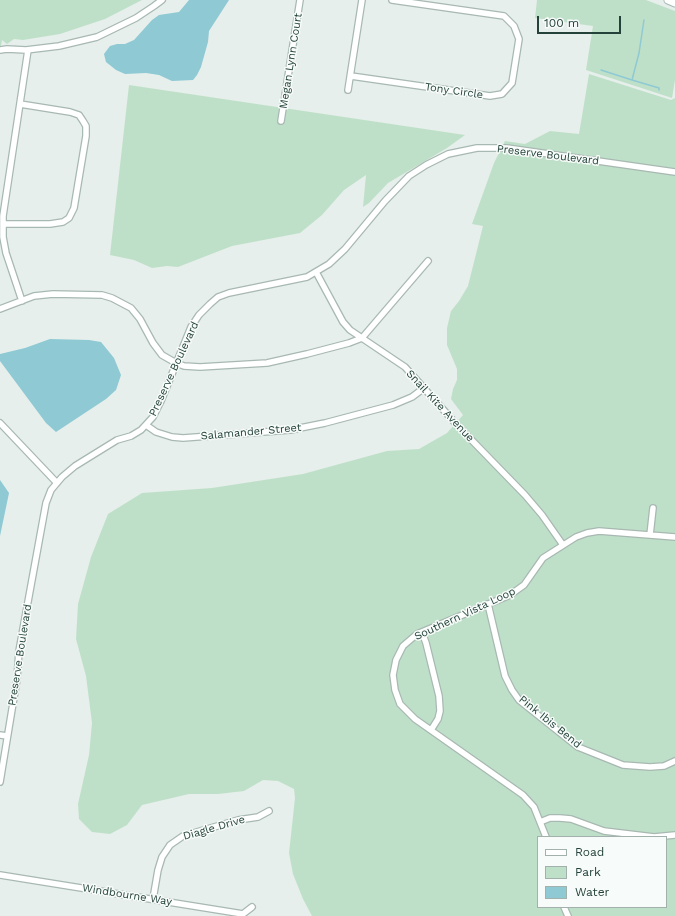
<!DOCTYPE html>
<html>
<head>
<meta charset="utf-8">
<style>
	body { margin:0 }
	#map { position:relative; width:675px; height:916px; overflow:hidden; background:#e6efeb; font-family:"Work Sans",sans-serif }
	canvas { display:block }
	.legend { position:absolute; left:537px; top:836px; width:130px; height:72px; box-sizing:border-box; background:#f7fbf9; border:1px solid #a3b1ad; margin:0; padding:5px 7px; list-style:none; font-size:12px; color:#24423a }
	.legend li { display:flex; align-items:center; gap:8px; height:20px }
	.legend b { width:20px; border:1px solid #a3b1ad }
	.scale { position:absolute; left:537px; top:16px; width:84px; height:18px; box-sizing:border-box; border:2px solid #24423a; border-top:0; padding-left:5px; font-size:12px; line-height:14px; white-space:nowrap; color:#24423a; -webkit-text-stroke:3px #f7fbf9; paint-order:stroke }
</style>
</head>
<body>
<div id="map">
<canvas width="675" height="916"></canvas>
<ul class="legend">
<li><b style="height:5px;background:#fff"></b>Road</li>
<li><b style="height:11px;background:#bfe0c8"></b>Park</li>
<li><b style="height:11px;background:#8ec9d4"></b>Water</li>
</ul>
<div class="scale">100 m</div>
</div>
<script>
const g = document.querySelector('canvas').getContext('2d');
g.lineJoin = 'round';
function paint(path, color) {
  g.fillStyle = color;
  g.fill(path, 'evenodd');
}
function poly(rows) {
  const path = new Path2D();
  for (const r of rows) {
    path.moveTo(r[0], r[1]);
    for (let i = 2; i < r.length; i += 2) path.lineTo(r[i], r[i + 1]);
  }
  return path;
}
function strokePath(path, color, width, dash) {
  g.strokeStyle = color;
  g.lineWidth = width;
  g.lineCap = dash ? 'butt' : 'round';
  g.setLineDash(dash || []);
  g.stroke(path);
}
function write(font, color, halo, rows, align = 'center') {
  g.font = font + ' "Work Sans",sans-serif';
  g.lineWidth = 3;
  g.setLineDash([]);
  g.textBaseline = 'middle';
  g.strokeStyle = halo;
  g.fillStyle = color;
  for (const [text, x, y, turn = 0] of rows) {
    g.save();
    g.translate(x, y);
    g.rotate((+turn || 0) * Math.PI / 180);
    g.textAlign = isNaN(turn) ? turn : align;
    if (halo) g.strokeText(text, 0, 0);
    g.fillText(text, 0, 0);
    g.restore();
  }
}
paint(poly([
	[0,0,142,0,105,19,60,34,23,40,14,39,7,44,2,40,0,51],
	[537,0,646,0,675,11,675,80,672,98,586,70,593,26,535,18],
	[589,74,671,100,675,98,675,916,312,916,303,899,293,874,289,853,295,798,294,789,278,781,263,780,244,791,218,794,189,794,142,805,127,825,110,834,92,832,79,819,78,804,89,755,92,723,86,676,76,639,78,604,91,557,108,514,142,493,212,488,303,474,387,451,419,449,447,433,463,415,451,399,453,389,457,380,457,369,447,345,447,328,451,311,459,301,468,286,483,226,472,224,494,163,505,141,525,144,550,131,579,134],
	[538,837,666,837,666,907,538,907],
	[129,85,465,135,447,148,388,183,369,203,363,207,366,175,344,190,322,215,300,233,232,246,178,267,167,266,152,268,134,260,110,255]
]), '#bfe0c8');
paint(poly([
	[189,0,229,0,209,31,208,42,201,67,197,75,193,80,172,81,159,75,146,73,125,74,116,70,106,62,104,54,110,46,117,44,125,44,134,40,152,20,159,15,179,12],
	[50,339,89,340,101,342,114,358,121,375,116,390,106,399,56,432,46,423,0,361,0,354,25,348],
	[0,480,9,493,0,536]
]), '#8ec9d4');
strokePath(poly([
	[644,20,639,53,632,80,659,88,659,90],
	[601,70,632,80]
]), '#8ec9d4', 1.5);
const minor = poly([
	[0,50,7,49,26,50,59,46,97,37,136,18,154,6,162,0],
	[351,76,490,96,502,94,512,83,519,39,514,26,504,16,392,0],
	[348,90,362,0],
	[281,121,300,0],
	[3,224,50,224,63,222,69,218,74,208,86,136,86,126,83,121,79,115,70,112,20,104],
	[316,272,343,322,350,330,405,367,457,425,525,495,542,515,563,545],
	[22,301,6,253,3,237,3,216,28,50],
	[0,309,34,296,53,294,102,295,112,298,131,308,140,319,153,343,162,355,176,363,184,366,200,367,267,363,307,354,349,343,362,338,428,261],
	[0,423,57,483],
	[146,425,156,432,172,437,183,438,290,430,325,423,393,405,412,397,424,388],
	[650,535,653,508],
	[488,604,505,676,512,690,519,700,578,747,623,765,650,767,664,766,675,761],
	[422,632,426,643,439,696,440,711,438,719,431,730],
	[0,735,7,736],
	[0,782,17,679,19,651,46,503,51,490,62,477,75,466,117,440,131,436,141,430,153,417,161,401,191,327,199,315,210,304,218,297,229,293,307,277,329,264,345,249,385,201,409,176,426,165,448,154,477,148,507,148,675,172],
	[540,822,550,818,560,818,571,819,604,831,654,837,675,835],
	[546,837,534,807,523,795,415,719,400,704,395,690,393,675,396,660,403,646,417,634,510,595,524,585,543,558,576,537,587,533,599,531,675,537],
	[0,875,243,914,252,907],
	[153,899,158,870,162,857,170,845,183,836,238,820,258,817,269,811],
	[564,907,568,916]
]);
const tertiary = poly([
	[668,0,675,3]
]);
strokePath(minor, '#a8b8b2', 8);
strokePath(tertiary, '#a8b8b2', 9);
strokePath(minor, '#fff', 5.5);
strokePath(tertiary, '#fff', 7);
write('11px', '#24423a', '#f7fbf9', [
	["Megan Lynn Court",291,61,-81],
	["Tony Circle",454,91,8],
	["Preserve Boulevard",548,155,7],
	["Preserve Boulevard",174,369,-65],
	["Snail Kite Avenue",440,406,47],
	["Salamander Street",251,432,-5],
	["Southern Vista Loop",465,614,-25],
	["Preserve Boulevard",20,655,-81],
	["Pink Ibis Bend",550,722,39],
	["Diagle Drive",214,828,-16],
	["Windbourne Way",127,895,9]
]);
</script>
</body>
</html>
